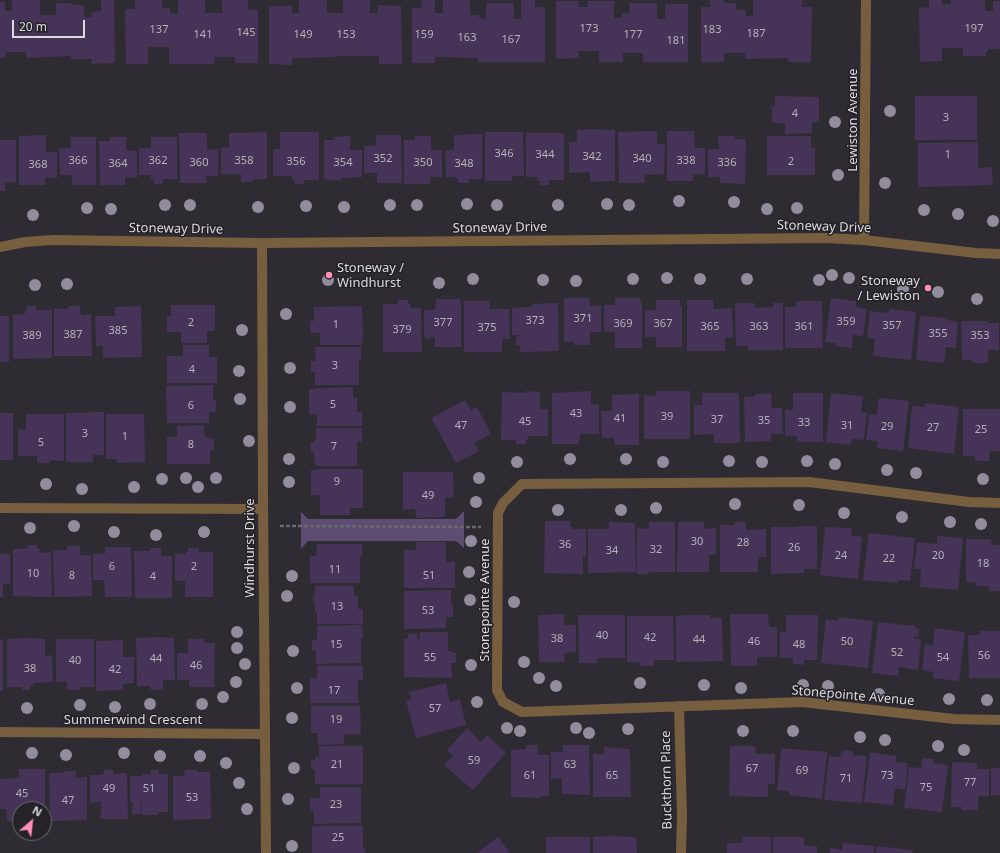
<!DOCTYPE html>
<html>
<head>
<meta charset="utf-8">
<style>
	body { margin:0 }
	#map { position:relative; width:1000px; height:853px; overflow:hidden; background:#2e2b32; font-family:"Noto Sans",sans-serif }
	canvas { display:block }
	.north { position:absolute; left:12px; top:801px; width:40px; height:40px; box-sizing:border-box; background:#252228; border:1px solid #6e6c71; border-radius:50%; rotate:28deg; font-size:11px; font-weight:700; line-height:16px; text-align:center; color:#dbdade }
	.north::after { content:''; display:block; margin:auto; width:14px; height:18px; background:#ff8eb9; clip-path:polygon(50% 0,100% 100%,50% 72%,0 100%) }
	.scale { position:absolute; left:12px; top:20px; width:73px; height:18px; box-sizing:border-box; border:2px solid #dbdade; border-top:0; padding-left:5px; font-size:12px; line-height:14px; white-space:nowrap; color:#dbdade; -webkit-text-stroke:3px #252228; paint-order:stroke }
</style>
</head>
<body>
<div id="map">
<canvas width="1000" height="853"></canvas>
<div class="north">N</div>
<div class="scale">20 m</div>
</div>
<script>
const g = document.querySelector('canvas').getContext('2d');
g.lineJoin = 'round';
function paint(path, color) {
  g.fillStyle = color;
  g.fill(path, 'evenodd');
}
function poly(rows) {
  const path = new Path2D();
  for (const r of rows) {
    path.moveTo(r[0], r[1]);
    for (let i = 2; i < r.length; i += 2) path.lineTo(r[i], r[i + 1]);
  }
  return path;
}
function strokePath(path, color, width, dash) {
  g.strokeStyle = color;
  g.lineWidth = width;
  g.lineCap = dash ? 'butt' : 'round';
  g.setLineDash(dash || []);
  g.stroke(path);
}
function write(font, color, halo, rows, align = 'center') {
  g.font = font + ' "Noto Sans",sans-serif';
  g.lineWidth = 3;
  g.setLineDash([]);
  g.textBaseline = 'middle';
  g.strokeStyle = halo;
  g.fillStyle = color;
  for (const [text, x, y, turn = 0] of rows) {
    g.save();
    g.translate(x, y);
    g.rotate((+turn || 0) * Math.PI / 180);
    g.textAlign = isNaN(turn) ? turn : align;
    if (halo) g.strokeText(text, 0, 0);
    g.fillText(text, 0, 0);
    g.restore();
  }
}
paint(poly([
	[464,511,464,548,456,541,308,541,301,549,301,512,308,519,456,519]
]), '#5e4d72');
paint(poly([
	[12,0,40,0,40,15,56,15,56,3,71,3,71,5,84,5,84,17,92,17,91,12,101,11,101,0,114,0,115,63,91,64,92,59,71,59,71,56,26,58,26,52,6,52,5,58,0,58,0,2,5,2,5,11,12,11],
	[135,0,162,0,162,8,170,8,170,13,178,14,178,0,205,0,205,13,222,13,222,0,248,0,248,10,258,10,258,63,235,63,235,57,214,57,214,64,169,64,169,47,148,47,148,64,126,64,125,9,135,9],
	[299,0,327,0,327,13,343,13,343,0,370,0,370,13,378,13,378,5,401,6,402,64,379,64,379,56,336,56,336,57,292,58,292,65,269,64,269,6,292,6,292,13,299,13],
	[421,0,435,0,435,13,443,13,443,0,470,0,470,15,479,15,479,18,486,19,486,3,514,3,514,19,521,19,521,0,535,0,535,7,545,7,545,62,478,62,478,58,435,57,435,63,412,63,412,8,422,8],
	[710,0,724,0,724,3,736,3,736,10,746,10,746,16,753,16,753,0,802,0,802,7,812,7,811,62,789,62,788,58,745,59,745,53,724,53,724,62,701,62,701,7,710,7],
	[929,0,942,0,942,4,951,4,951,0,985,0,985,11,993,11,993,1,1000,1,1000,49,988,49,988,52,986,52,986,56,963,56,963,48,942,48,942,61,920,62,919,8,929,7],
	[556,1,579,1,578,7,588,7,587,1,614,1,614,18,621,18,622,13,630,14,629,3,657,3,657,19,665,19,665,4,688,4,688,62,643,62,643,53,623,53,623,62,599,62,599,51,578,51,579,58,556,59],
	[775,96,819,97,819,122,812,122,812,133,785,134,785,123,772,123,772,106,775,107],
	[915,96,977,96,977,140,915,140],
	[586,129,615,130,615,181,590,182,590,172,569,173,569,142,577,142,577,130,585,130],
	[657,131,657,144,665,144,664,174,645,175,644,183,619,183,618,132],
	[667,131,694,131,695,148,705,148,705,174,693,174,693,181,667,181],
	[267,132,267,179,253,179,253,182,241,182,241,174,221,174,221,148,229,147,229,133],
	[280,132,319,132,319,180,304,180,304,184,295,184,295,180,292,179,292,176,273,176,273,149,280,149],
	[485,132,523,132,524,176,512,176,512,181,485,181],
	[179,133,207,133,207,150,218,149,218,176,206,176,206,183,180,183],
	[526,133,564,133,564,180,549,180,549,185,540,185,540,181,537,181,538,177,526,177],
	[482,134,482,179,469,179,469,183,458,183,458,179,456,179,456,177,446,177,445,150,454,150,454,135],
	[46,135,46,152,57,152,57,178,45,178,45,185,19,185,19,136],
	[376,135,401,135,402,183,377,183,377,173,364,173,364,146,376,146],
	[351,136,350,150,362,150,362,177,341,178,341,181,324,179,324,140,334,140,333,137],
	[415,136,431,136,431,150,442,150,442,177,430,177,430,184,404,184,404,140,415,140],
	[718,136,735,136,735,139,746,139,745,184,720,183,720,177,708,177,708,149,719,149],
	[767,136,811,136,811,148,815,148,815,175,767,175],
	[70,137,96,137,96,185,72,185,72,175,60,175,59,148,71,148],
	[110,137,126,137,126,150,137,151,137,178,125,177,125,185,100,185,99,141,110,141],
	[151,137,177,137,177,179,163,179,163,184,154,184,154,179,151,180,151,175,139,175,139,148,151,148],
	[0,140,16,140,16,182,5,182,5,191,0,191],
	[978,142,978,168,990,167,992,169,993,185,918,187,918,143],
	[564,298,589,298,590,306,601,306,601,332,590,332,590,345,574,345,574,342,564,342],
	[615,298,640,298,641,303,642,303,642,348,615,348,615,332,604,332,604,305,615,305],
	[831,298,856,301,856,307,867,309,863,336,853,335,852,348,835,346,836,343,825,342],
	[436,299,460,299,461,305,461,347,435,347,435,337,430,337,430,339,425,339,425,337,424,337,424,310,435,310],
	[398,300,408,300,408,304,410,304,410,308,421,308,422,352,383,352,383,304,398,304],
	[656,300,680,300,680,306,682,305,682,347,656,347,656,337,645,337,645,310,656,310],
	[687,300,713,300,714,309,732,308,733,338,725,338,725,351,687,351],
	[464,301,490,301,490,309,509,309,510,339,502,339,502,352,464,352],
	[796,301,822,301,823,348,785,348,785,307,796,307],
	[558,303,559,351,520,352,520,346,516,345,516,337,520,336,520,335,512,335,512,308,532,307,532,304],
	[735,303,754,303,755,308,773,307,773,303,783,303,783,350,748,350,748,346,736,346],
	[171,305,215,305,215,331,207,331,207,343,181,343,181,332,167,332,167,316,171,316],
	[27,306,36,306,36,310,52,310,52,358,13,359,13,315,25,314,25,311,27,311],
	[68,306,80,306,81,315,91,314,92,356,54,356,54,309,68,309],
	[141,306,142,357,103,358,103,346,96,346,95,316,115,316,115,307],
	[362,306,363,336,362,345,320,345,320,333,310,333,310,321,314,321,314,307],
	[889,309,916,312,911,360,873,356,875,339,867,338,870,311,889,313],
	[0,316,9,316,9,362,0,362],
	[920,316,947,318,947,320,958,322,956,348,946,347,944,363,916,360],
	[961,321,988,321,988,323,999,323,999,350,988,350,988,363,972,363,972,360,962,360],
	[183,345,209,345,209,357,217,357,217,383,167,383,167,356,183,356],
	[315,347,361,347,361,359,359,359,359,385,315,385,315,372,311,372,311,361,316,361],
	[213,385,213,400,216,400,216,412,209,412,209,423,167,423,166,386],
	[353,387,353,398,357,398,357,412,362,412,362,426,317,426,317,414,309,414,309,389],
	[526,391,540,392,540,409,548,409,548,436,528,436,528,440,526,440,526,444,516,444,516,440,501,440,502,392,526,393],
	[591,391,591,405,599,404,599,434,580,434,579,444,552,444,552,393],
	[656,391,690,391,690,439,644,439,644,395,656,396],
	[702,393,739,393,740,443,714,443,714,434,694,435,694,405,702,405],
	[771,393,772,408,782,408,783,434,771,434,771,441,745,442,744,397,755,397,755,394],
	[793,393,823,393,823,442,797,442,797,436,785,436,785,410,793,410],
	[831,393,863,396,861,412,867,413,864,440,852,439,851,445,826,442],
	[639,394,639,445,614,445,614,438,602,438,601,411,612,411,612,395],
	[879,398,909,401,903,451,877,448,878,441,866,440,869,414,877,415],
	[465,400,471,410,477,407,491,434,474,443,479,451,456,463,431,418],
	[925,403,959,407,954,454,908,448,912,406,925,407],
	[963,409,1000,409,1000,451,990,451,989,461,975,461,975,456,963,456],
	[89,412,104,412,104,455,93,455,93,462,66,462,66,413,89,413],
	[0,413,13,413,13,460,0,460],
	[26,414,64,414,64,461,50,460,50,463,37,463,37,456,18,456,18,429,26,430],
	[106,414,144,414,145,462,117,463,117,459,106,459],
	[204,425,205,437,210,437,210,439,214,439,214,450,210,450,210,464,167,464,167,437,177,437,177,426],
	[316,428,362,428,362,442,357,442,357,466,315,466,314,452,311,452,310,443,314,443,315,440,316,440],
	[316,469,363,469,363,508,350,508,350,515,320,515,320,495,311,495,311,470,316,470],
	[403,472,453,472,454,497,445,498,445,517,416,518,415,509,403,510],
	[545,521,570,521,570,526,572,526,572,529,586,529,586,556,583,556,583,574,544,573],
	[609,522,635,523,636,572,588,573,588,529,609,529],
	[649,522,675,522,675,572,649,572,649,574,637,574,637,528,649,529],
	[678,522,704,522,704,529,716,528,716,555,709,555,709,572,677,572],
	[734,522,746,522,746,530,766,529,766,557,758,557,758,572,720,572,720,525,735,525],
	[798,526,817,526,817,569,804,569,804,573,771,574,771,527,798,527],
	[825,527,852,528,851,535,862,537,858,579,820,575],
	[869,533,915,538,910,581,898,580,898,583,863,580],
	[937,536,963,538,958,590,920,587,921,569,914,569,917,542,937,544],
	[966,539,992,539,991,545,1000,545,1000,591,989,591,989,586,976,586,976,582,966,582],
	[416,542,446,542,446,562,455,562,455,588,404,588,404,550,416,550],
	[317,544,362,544,362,557,360,556,360,583,310,583,310,556,316,556],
	[28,545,37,545,37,548,39,548,40,553,51,552,52,597,13,596,13,549,28,548],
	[67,546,80,546,80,555,91,555,92,596,54,597,53,550,67,550],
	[105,547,131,547,132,597,105,597,104,580,93,580,93,554,105,554],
	[150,548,161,548,161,556,172,556,172,598,135,598,134,551,150,551],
	[188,548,199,548,199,552,213,552,213,597,185,597,185,581,175,581,175,554,186,554,186,552,188,552],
	[0,554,10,554,10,584,3,584,3,597,0,597],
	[315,586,354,586,354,596,358,596,358,609,363,609,363,624,317,624,317,612,315,612,315,604,314,604,313,594,315,595],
	[451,590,451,605,453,605,453,617,446,617,446,628,404,629,404,591],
	[564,614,564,625,576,625,576,652,564,653,565,662,539,662,538,615],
	[730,614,768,614,769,627,777,627,777,657,757,657,757,666,731,666],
	[578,615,625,615,625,658,597,658,597,663,579,663],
	[686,615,710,615,710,618,722,618,723,661,676,662,676,616],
	[786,615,818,615,817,660,804,660,804,665,793,664,793,658,780,658,780,632,786,632],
	[627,616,673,616,674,660,654,660,654,666,640,666,639,662,627,662],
	[839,617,873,621,868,668,821,663,826,619,838,621],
	[878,622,915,626,915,628,919,629,918,637,914,636,914,639,921,639,918,670,899,667,898,676,872,673],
	[362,625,363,638,361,638,361,663,316,664,316,650,312,650,312,640,317,640,317,626],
	[935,628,965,632,959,681,933,678,933,672,922,670,925,644,933,645],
	[980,631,1000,631,1000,678,969,678,968,635,980,635],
	[420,632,448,632,448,651,452,651,452,653,456,653,456,663,451,663,452,678,404,677,404,639,408,639,408,634,417,634,417,639,420,639],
	[160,637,174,638,175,680,163,680,163,690,151,690,150,686,137,686,136,638],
	[29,638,45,639,45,656,52,655,53,682,33,683,33,686,30,686,30,690,22,690,22,687,7,687,7,639],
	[0,639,3,640,3,691,0,691],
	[56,639,94,639,94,687,79,687,80,690,67,690,67,682,56,682],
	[188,639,204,639,204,643,215,643,214,687,189,687,189,680,177,680,177,653,188,653],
	[123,640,123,657,134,657,134,683,123,684,123,690,96,691,96,641],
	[317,666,363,666,363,680,358,680,358,703,310,703,310,678,317,678],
	[446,683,450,702,460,699,466,725,416,738,406,701,411,699,409,692],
	[311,706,360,706,361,734,344,734,344,744,318,745,317,733,311,733],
	[467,728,481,742,487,735,506,753,473,790,444,765,453,756,447,750],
	[526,745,538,745,538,755,549,755,549,796,541,796,541,798,511,797,511,750,526,749],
	[563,745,589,745,590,795,562,794,562,778,551,779,551,752,563,752],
	[319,746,363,746,363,784,315,784,315,770,311,769,311,760,315,760,315,757,319,757],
	[730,746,755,746,756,754,775,754,775,784,768,784,768,797,729,796],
	[604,747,630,749,631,797,593,797,593,754,604,754],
	[781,748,827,752,822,799,789,795,789,791,777,790],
	[844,750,853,751,853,755,867,756,862,803,824,800,829,756,841,757,841,753,843,754],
	[870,752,896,756,896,762,908,763,905,790,895,788,893,805,864,802],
	[922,758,934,759,933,763,948,765,942,812,904,808,909,767,921,768],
	[952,762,977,763,977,769,989,769,989,796,978,796,978,810,961,810,962,807,951,807],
	[991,768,1000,768,1000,795,991,795],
	[19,769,45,769,45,809,20,809,20,822,7,821,6,809,0,809,0,779,19,778],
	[104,770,113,770,113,774,127,773,128,819,100,819,102,802,90,803,90,775,101,775,101,774,104,774],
	[151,770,159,770,159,774,168,774,168,812,158,812,158,815,142,815,142,802,141,802,141,814,132,814,133,802,130,802,130,776,142,776,143,774,151,774],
	[185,770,197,770,198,772,210,772,211,819,173,820,173,776,184,776],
	[63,771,76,771,76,778,87,777,87,820,50,821,49,773,63,773],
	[320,787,361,787,361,823,314,824,314,811,310,811,310,798,320,798],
	[318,826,363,826,363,849,365,849,365,853,312,853,312,827],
	[612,836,636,837,637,853,593,853,593,837],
	[498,837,510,853,477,853],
	[546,837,590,837,590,853,546,853],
	[742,837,771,837,771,853,727,853,727,843,742,843],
	[773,837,804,837,804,846,817,846,817,853,773,853],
	[843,843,875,846,874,853,830,853,830,848,842,850],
	[877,846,913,850,912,853,876,853]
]), '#463458');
strokePath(poly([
	[280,526,481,527]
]), '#6b696f', 2.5, [4, 2]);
strokePath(poly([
	[864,240,866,0],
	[262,243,263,499,266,853],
	[0,247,25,242,53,240,262,243,826,238,864,240,976,253,1000,254],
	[1000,503,969,502,809,482,522,484,503,503,498,513,497,690,503,702,522,712,802,702,954,719,1000,720],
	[0,508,263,509],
	[679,706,682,816,681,853],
	[0,732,265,734]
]), '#775e3f', 10);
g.fillStyle = '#938c9d';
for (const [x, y] of [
	[890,111],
	[835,122],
	[838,175],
	[885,183],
	[679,201],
	[734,202],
	[467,204],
	[607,204],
	[165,205],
	[190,205],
	[390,205],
	[417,205],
	[497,205],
	[558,205],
	[629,205],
	[306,206],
	[258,207],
	[344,207],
	[87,208],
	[797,208],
	[111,209],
	[767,209],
	[924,210],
	[958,214],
	[33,215],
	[993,221],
	[832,275],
	[667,278],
	[849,278],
	[473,279],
	[633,279],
	[700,279],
	[747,279],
	[328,280],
	[543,280],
	[819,280],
	[576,281],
	[439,283],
	[67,284],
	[35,285],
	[903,289],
	[938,292],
	[977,299],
	[286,314],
	[242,330],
	[290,368],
	[239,371],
	[240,399],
	[290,407],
	[249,441],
	[289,459],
	[570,459],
	[626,459],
	[729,461],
	[807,461],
	[517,462],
	[663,462],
	[762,462],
	[835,464],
	[887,470],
	[916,473],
	[186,478],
	[216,478],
	[479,478],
	[162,479],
	[983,479],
	[289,482],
	[46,484],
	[134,487],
	[198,487],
	[82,489],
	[476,502],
	[735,504],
	[799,505],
	[656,508],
	[558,510],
	[621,510],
	[844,513],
	[902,517],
	[950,522],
	[981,524],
	[74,526],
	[30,528],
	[114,532],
	[204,532],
	[156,535],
	[471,541],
	[469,572],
	[292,576],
	[287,596],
	[470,600],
	[514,602],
	[237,632],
	[237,648],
	[293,651],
	[524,662],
	[245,664],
	[471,665],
	[539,678],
	[236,682],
	[640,683],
	[704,685],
	[803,685],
	[556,686],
	[828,686],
	[297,688],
	[741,688],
	[879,694],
	[223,697],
	[949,699],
	[987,700],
	[477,702],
	[150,704],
	[202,704],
	[80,705],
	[115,707],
	[27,708],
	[292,718],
	[507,728],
	[576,728],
	[628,729],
	[520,731],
	[743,731],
	[793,731],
	[589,733],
	[860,737],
	[885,740],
	[938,746],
	[964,750],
	[32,753],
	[124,753],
	[66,755],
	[160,756],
	[200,756],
	[226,763],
	[294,768],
	[239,783],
	[288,799],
	[247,809],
	[292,846]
]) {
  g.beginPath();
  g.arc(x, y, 6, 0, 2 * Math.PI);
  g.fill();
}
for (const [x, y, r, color] of [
	[329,275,4,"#ff8eb9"],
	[928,288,4,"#ff8eb9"]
]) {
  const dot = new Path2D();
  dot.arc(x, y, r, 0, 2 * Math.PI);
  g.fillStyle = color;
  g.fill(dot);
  strokePath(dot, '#252228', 1.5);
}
write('11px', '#b6b0bc', null, [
	["173",589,29],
	["197",974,29],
	["137",159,30],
	["183",712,30],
	["145",246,33],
	["187",756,34],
	["141",203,35],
	["149",303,35],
	["153",346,35],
	["159",424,35],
	["177",633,35],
	["163",467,38],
	["167",511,40],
	["181",676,41],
	["4",795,114],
	["3",946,118],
	["346",504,154],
	["344",545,155],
	["1",948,155],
	["342",592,157],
	["352",383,159],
	["340",642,159],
	["366",78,161],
	["362",158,161],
	["358",244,161],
	["338",686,161],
	["356",296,162],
	["2",791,162],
	["360",199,163],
	["354",343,163],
	["350",423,163],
	["336",727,163],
	["364",118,164],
	["348",464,164],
	["368",38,165],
	["371",583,319],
	["373",535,321],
	["359",846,322],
	["2",191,323],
	["377",443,323],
	["369",623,324],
	["367",663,324],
	["1",336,325],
	["357",892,326],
	["365",710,327],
	["363",759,327],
	["361",804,327],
	["375",487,328],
	["379",402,330],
	["385",118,331],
	["355",938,334],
	["387",73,335],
	["389",32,336],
	["353",980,336],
	["3",335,366],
	["4",192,370],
	["5",333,405],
	["6",191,406],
	["43",576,414],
	["39",667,417],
	["41",620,419],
	["37",717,420],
	["35",764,421],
	["45",525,422],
	["33",804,423],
	["47",461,426],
	["31",847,426],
	["29",887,427],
	["27",933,428],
	["25",981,430],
	["3",85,434],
	["1",125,437],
	["5",41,443],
	["8",191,445],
	["7",334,447],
	["9",337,482],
	["49",428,496],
	["30",697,542],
	["28",743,543],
	["36",565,545],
	["26",794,548],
	["32",656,550],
	["34",612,551],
	["24",841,556],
	["20",938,556],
	["22",889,559],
	["18",983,564],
	["6",112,567],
	["2",194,567],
	["11",335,570],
	["10",33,574],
	["8",72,576],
	["51",429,576],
	["4",153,577],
	["13",337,607],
	["53",428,611],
	["40",602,636],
	["42",650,638],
	["38",557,639],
	["44",699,640],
	["46",754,642],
	["50",847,642],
	["15",336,645],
	["48",799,645],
	["52",897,653],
	["56",984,656],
	["55",430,658],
	["54",943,658],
	["44",156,659],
	["40",75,661],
	["46",196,666],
	["38",30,669],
	["42",115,670],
	["17",334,691],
	["57",435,709],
	["19",336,720],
	["59",474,761],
	["21",337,765],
	["63",570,765],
	["67",752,769],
	["69",802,771],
	["61",530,776],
	["65",612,776],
	["73",887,776],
	["71",846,779],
	["77",970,783],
	["75",926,788],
	["49",109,789],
	["51",149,789],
	["45",22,794],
	["53",192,798],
	["47",68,801],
	["23",336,805],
	["25",338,838]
]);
write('13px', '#dbdade', '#252228', [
	["Lewiston Avenue",853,120,-90],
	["Stoneway Drive",824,227,2],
	["Stoneway Drive",500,228,-1],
	["Stoneway Drive",176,229,1],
	["Windhurst Drive",250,548,-90],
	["Stonepointe Avenue",485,600,-90],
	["Stonepointe Avenue",853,696,5],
	["Summerwind Crescent",133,720],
	["Buckthorn Place",667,780,-91]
]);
write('13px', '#dbdade', '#252228', [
	["Stoneway /",337,268],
	["Windhurst",337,283],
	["Stoneway",920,281,"right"],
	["/ Lewiston",920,296,"right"]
], 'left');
</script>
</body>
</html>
